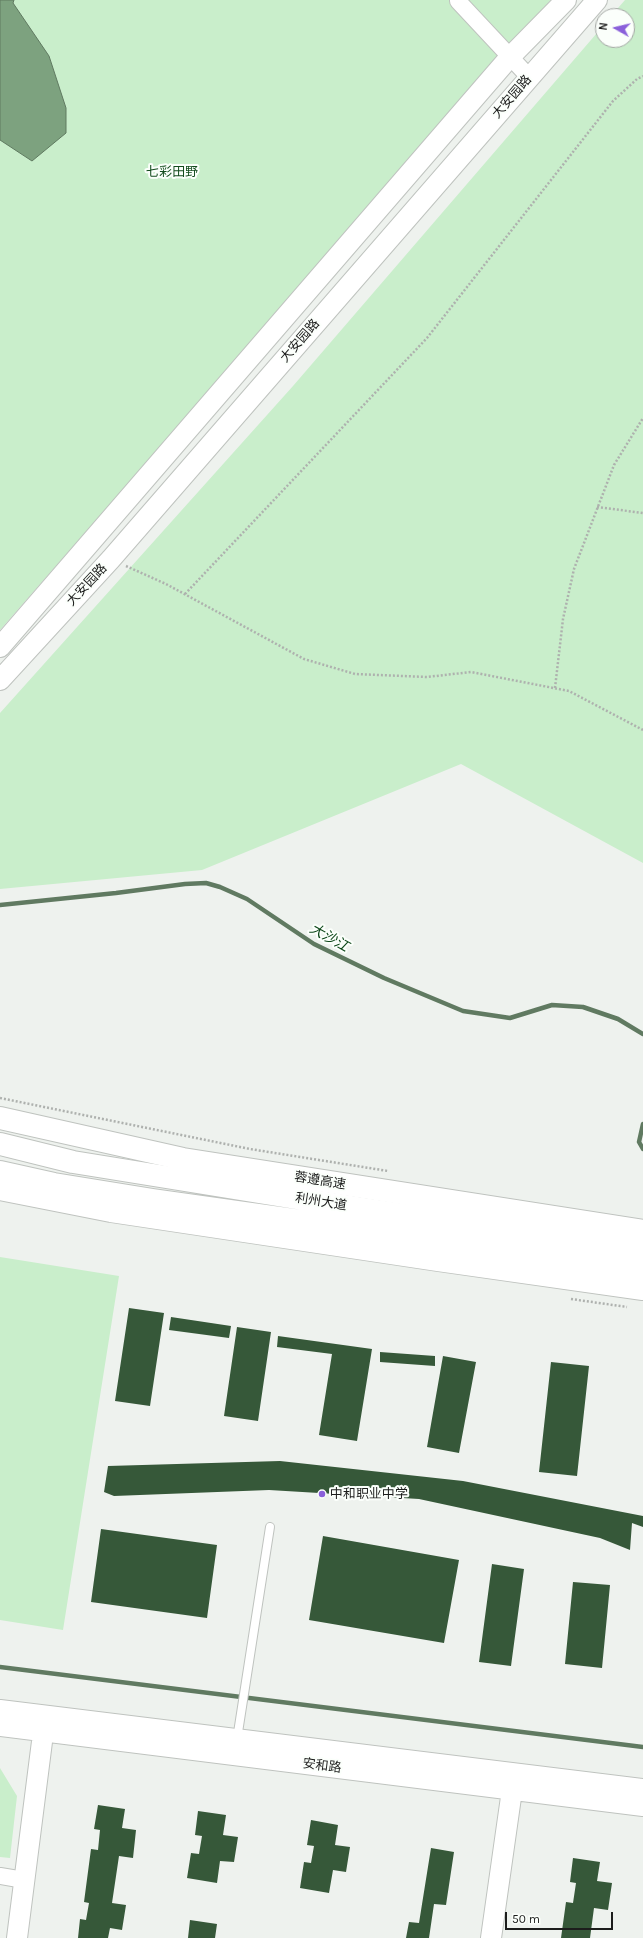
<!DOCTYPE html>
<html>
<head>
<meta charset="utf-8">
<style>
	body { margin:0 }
	#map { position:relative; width:643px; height:1938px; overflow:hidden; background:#eef2ee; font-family:Karla,sans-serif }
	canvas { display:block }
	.north { position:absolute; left:595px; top:8px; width:40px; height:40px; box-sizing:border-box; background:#fbfffb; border:1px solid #a2a5a2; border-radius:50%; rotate:278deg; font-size:11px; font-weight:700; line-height:16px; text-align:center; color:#1c1d1c }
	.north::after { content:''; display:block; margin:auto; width:14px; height:18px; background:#8a60da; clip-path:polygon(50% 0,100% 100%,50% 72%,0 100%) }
	.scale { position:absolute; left:505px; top:1912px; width:108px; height:18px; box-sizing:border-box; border:2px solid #1c1d1c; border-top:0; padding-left:5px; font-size:12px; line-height:14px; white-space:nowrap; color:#1c1d1c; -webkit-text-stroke:3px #fbfffb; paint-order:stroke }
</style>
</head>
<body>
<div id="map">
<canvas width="643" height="1938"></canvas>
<div class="north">N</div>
<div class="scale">50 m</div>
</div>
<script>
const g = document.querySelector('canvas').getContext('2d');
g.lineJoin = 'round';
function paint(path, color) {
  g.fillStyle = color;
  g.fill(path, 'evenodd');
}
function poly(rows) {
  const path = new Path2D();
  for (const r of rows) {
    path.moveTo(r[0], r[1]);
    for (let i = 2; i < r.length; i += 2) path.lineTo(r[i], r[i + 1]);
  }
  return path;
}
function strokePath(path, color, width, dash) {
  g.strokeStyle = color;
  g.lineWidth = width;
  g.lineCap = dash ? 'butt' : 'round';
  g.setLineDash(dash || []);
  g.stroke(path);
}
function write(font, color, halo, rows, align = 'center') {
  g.font = font + ' Karla,"Noto Sans SC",sans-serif';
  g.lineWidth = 4;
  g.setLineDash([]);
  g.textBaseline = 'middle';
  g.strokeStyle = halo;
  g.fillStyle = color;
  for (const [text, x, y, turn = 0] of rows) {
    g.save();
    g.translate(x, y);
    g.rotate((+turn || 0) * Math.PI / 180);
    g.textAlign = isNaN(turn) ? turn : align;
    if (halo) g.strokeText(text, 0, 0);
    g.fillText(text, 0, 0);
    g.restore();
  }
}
paint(poly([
	[0,0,551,0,0,630],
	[625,0,643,0,643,863,461,764,202,870,0,889,0,713,293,386,603,26,603,40,627,40,627,16,611,16],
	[0,1257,119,1276,63,1630,0,1620],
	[0,1768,17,1796,10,1858,0,1857]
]), '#c9eecb');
const water = poly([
	[0,0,14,0,13,3,49,56,66,108,66,133,32,161,0,140,0,0]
]);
paint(water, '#7da27f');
strokePath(water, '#607a61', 1);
strokePath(poly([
	[0,905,116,893,185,884,206,883,220,887,247,899,314,944,384,978,463,1011,510,1018,552,1005,583,1007,618,1019,643,1034],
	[643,1124,639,1142,643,1149],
	[0,1667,643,1747]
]), '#607a61', 4.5);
paint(poly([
	[129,1308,164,1313,150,1406,115,1401],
	[171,1317,231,1326,229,1338,169,1330],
	[237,1327,271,1332,258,1421,224,1416],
	[278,1336,372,1349,357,1441,319,1435,332,1354,277,1347],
	[380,1352,435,1356,435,1366,380,1362],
	[443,1356,476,1362,459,1453,427,1447],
	[551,1362,589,1366,577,1476,539,1472],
	[280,1461,463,1481,643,1516,643,1527,632,1523,630,1550,600,1538,419,1499,269,1490,114,1496,104,1492,108,1466],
	[101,1529,217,1545,207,1618,91,1602],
	[323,1536,459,1560,444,1643,309,1620],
	[492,1564,524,1569,511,1666,479,1662],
	[573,1582,610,1585,602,1668,565,1664],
	[98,1805,125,1809,122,1828,136,1830,133,1858,119,1856,112,1903,126,1905,122,1930,110,1928,108,1938,78,1938,80,1919,86,1920,89,1903,84,1902,91,1849,98,1850,100,1830,94,1829],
	[198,1811,226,1815,223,1835,238,1837,234,1862,220,1861,217,1883,187,1878,191,1853,199,1854,202,1836,195,1835],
	[311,1820,338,1825,335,1845,350,1847,346,1872,333,1870,329,1893,300,1888,304,1862,311,1863,314,1846,307,1845],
	[431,1848,454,1852,446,1905,434,1904,429,1938,406,1938,409,1922,419,1923],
	[573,1858,600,1862,597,1881,612,1883,608,1910,594,1908,590,1938,561,1938,566,1902,573,1903,576,1883,570,1882],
	[190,1920,217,1924,215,1938,188,1938]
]), '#365839');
const service = poly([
	[237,1739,270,1527]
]);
const minor = poly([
	[458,1,529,77],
	[0,1876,24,1880]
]);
const tertiary = poly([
	[0,647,509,58,566,0],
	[0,680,111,559,597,0],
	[0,1710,643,1789],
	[0,1726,643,1806],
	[17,1938,45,1718],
	[491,1938,514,1776]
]);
const trunk = poly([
	[0,1144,73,1162,364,1209,643,1250],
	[0,1172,54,1184,153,1200,643,1269]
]);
const motorway = poly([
	[0,1118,183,1159,643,1231],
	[0,1189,111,1211,438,1260,643,1289]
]);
strokePath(service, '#bfc3bf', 10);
strokePath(minor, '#bfc3bf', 18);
strokePath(tertiary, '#bfc3bf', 22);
strokePath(trunk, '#bfc3bf', 24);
strokePath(motorway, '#bfc3bf', 24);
strokePath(poly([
	[597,507,643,513],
	[126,566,166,584,304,659,355,674,427,677,471,672,569,691,643,730],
	[185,594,427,338,613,101,637,79,643,76],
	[555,688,563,619,574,569,614,465,643,418],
	[0,1098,250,1149,388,1171],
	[571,1299,627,1307]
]), '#aeb1ae', 2.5, [2, 2]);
strokePath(service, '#fff', 8);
strokePath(minor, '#fff', 16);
strokePath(tertiary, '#fff', 20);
strokePath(trunk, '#fff', 22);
strokePath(motorway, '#fff', 22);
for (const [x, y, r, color] of [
	[322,1494,4,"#8a60da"]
]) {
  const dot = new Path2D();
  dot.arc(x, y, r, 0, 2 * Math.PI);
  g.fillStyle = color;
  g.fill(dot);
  strokePath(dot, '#fbfffb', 1.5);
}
write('13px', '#1c1d1c', '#fbfffb', [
	["大安园路",512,97,-49],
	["大安园路",300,341,-49],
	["大安园路",87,585,-47],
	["蓉遵高速",320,1181,9],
	["利州大道",321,1202,9],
	["安和路",322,1766,7]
]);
write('13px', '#144c1e', '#fbfffb', [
	["七彩田野",172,172]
]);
write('13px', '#1c1d1c', '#fbfffb', [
	["中和职业中学",330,1494]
], 'left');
write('italic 14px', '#0e481a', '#fbfffb', [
	["大沙江",329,938,29]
]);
</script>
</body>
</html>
